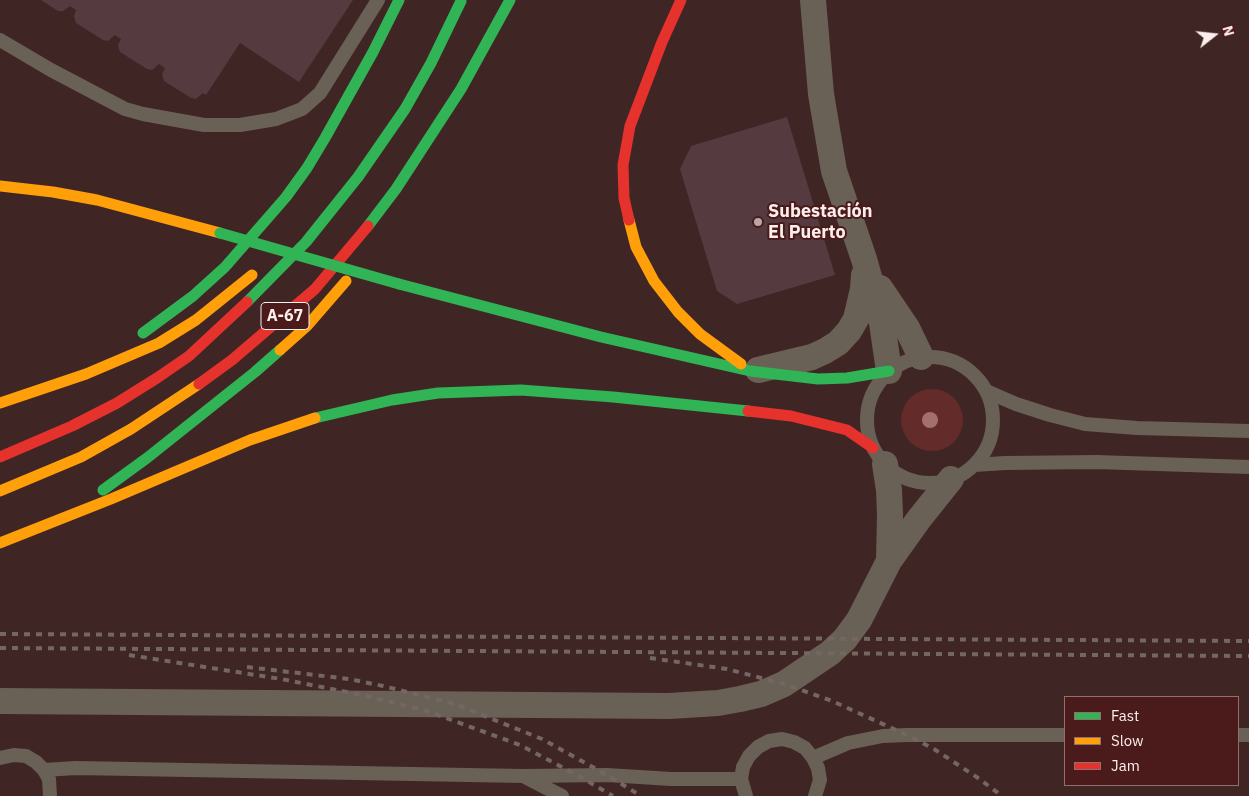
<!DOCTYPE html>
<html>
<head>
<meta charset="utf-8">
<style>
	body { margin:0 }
	#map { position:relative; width:1249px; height:796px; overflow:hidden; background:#402525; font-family:"IBM Plex Sans",sans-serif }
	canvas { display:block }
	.legend { position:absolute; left:1064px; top:696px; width:175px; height:90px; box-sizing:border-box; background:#4b1a1a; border:1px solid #926f6e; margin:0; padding:6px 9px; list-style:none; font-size:15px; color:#fceeed }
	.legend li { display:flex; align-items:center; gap:10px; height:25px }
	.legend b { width:25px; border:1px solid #926f6e }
	.north { position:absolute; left:1189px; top:10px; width:50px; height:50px; -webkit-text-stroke:4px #4b1a1a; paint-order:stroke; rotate:74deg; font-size:14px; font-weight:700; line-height:20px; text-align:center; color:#fceeed }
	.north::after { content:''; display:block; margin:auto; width:18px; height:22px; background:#fceeed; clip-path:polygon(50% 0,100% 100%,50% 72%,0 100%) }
</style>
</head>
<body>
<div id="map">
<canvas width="1249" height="796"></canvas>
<ul class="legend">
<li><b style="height:6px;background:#30b455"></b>Fast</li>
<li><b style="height:6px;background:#ff9f0a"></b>Slow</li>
<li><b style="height:6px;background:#e5322d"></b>Jam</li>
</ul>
<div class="north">N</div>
</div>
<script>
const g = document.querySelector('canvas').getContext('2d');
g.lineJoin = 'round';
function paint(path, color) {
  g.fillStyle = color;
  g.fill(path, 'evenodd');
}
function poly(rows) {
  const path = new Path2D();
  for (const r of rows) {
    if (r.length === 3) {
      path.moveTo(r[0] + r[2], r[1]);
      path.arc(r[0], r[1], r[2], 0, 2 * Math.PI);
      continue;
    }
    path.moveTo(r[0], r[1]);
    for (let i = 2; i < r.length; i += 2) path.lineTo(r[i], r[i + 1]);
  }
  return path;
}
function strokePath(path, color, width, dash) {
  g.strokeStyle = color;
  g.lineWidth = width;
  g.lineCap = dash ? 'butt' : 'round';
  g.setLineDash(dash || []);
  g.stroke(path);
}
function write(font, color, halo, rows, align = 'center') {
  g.font = font + ' "IBM Plex Sans",sans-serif';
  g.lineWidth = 4;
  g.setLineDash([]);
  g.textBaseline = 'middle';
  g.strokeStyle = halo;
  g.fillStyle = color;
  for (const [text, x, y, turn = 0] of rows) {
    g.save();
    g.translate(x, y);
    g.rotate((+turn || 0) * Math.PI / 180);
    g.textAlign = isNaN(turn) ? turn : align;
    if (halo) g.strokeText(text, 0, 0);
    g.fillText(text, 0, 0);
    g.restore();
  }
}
paint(poly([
	[932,420,31]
]), '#632b29');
paint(poly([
	[41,0,353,0,299,82,240,43,206,95,203,93,196,99,191,98,164,81,162,74,165,68,159,64,152,70,147,69,120,52,118,45,121,39,115,35,108,41,103,40,76,23,74,16,76,10,70,6,63,11,58,11],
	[787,117,835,275,737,304,717,291,680,169,691,146]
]), '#553a3f');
strokePath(poly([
	[0,40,51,70,125,109,143,114,204,125,240,125,276,119,302,109,320,93,378,0],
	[930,420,63],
	[986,391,1016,404,1050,415,1085,424,1137,428,1249,431],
	[974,465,1005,463,1096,462,1249,467],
	[1238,735,1249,735],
	[0,758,14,755,26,756,36,762,44,770,49,779,50,796],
	[813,758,848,743,883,736,907,735,1065,735],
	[44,770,76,768,524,776,607,775,671,779,741,779],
	[525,777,562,796],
	[746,796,741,779,743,767,749,756,758,747,769,741,782,739,794,742,805,748,813,758,818,768,820,780,815,796]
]), '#696056', 14);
strokePath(poly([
	[813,0,821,94,834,171,864,259,882,323,889,371],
	[880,288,907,328,921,357],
	[758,370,812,357,825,351,838,343,849,331,856,319,863,289,864,275],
	[885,464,889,490,890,514,889,561],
	[0,701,669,706,718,703,740,699,761,694,784,684,830,653,845,639,859,620,889,561,919,519,951,479]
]), '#696056', 26);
strokePath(poly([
	[368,226,396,189,461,89,510,0],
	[399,284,601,337,750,371,818,379,847,378,889,371],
	[247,302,306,242,358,177,405,109,431,63,461,1],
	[143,333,193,296,225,267,286,197,307,168,325,138,373,52,399,0],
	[315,418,392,400,438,393,521,390,613,397,748,411],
	[103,490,147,458,255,372,280,350]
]), '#30b455', 11);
strokePath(poly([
	[0,186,53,192,97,200,220,233],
	[629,220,636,247,654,281,678,312,700,334,741,364],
	[280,350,307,326,346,281],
	[0,403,86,374,159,343,196,320,252,275],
	[0,491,81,457,131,429,199,384],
	[0,543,111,499,250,440,315,418]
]), '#ff9f0a', 11);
strokePath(poly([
	[629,220,624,198,623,165,630,126,662,42,681,0],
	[199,384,232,360,315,289,368,226],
	[748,411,791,416,847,430,873,448],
	[0,457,72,426,117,403,157,378,189,356,247,302]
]), '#e5322d', 11);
strokePath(poly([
	[0,634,1249,641],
	[0,648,1249,656],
	[129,655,281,679,362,695,427,711,520,745,577,775,613,796],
	[650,658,727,669,784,684,832,701,907,735,934,749,978,778,1002,796],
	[247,667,349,679,383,686,455,704,542,739,607,775,641,796]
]), '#746763', 4, [6, 6]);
strokePath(poly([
	[220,233,399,284]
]), '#30b455', 11);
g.fillStyle = '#a3706e';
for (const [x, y] of [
	[930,420]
]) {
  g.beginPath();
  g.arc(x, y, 8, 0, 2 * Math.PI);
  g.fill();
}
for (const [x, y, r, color] of [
	[758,222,5,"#baa8a7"]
]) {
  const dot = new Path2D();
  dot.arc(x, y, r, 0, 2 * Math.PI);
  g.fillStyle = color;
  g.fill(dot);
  strokePath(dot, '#4b1a1a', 2);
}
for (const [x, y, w] of [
	[285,316,48]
]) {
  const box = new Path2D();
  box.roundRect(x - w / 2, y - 13.5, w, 27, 4);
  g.fillStyle = '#4b1a1a';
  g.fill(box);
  strokePath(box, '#fceeed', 1);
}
write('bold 16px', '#fceeed', null, [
	["A-67",285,316]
]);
write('bold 18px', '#fceeed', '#4b1a1a', [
	["Subestación",768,212],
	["El Puerto",768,233]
], 'left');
</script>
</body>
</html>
